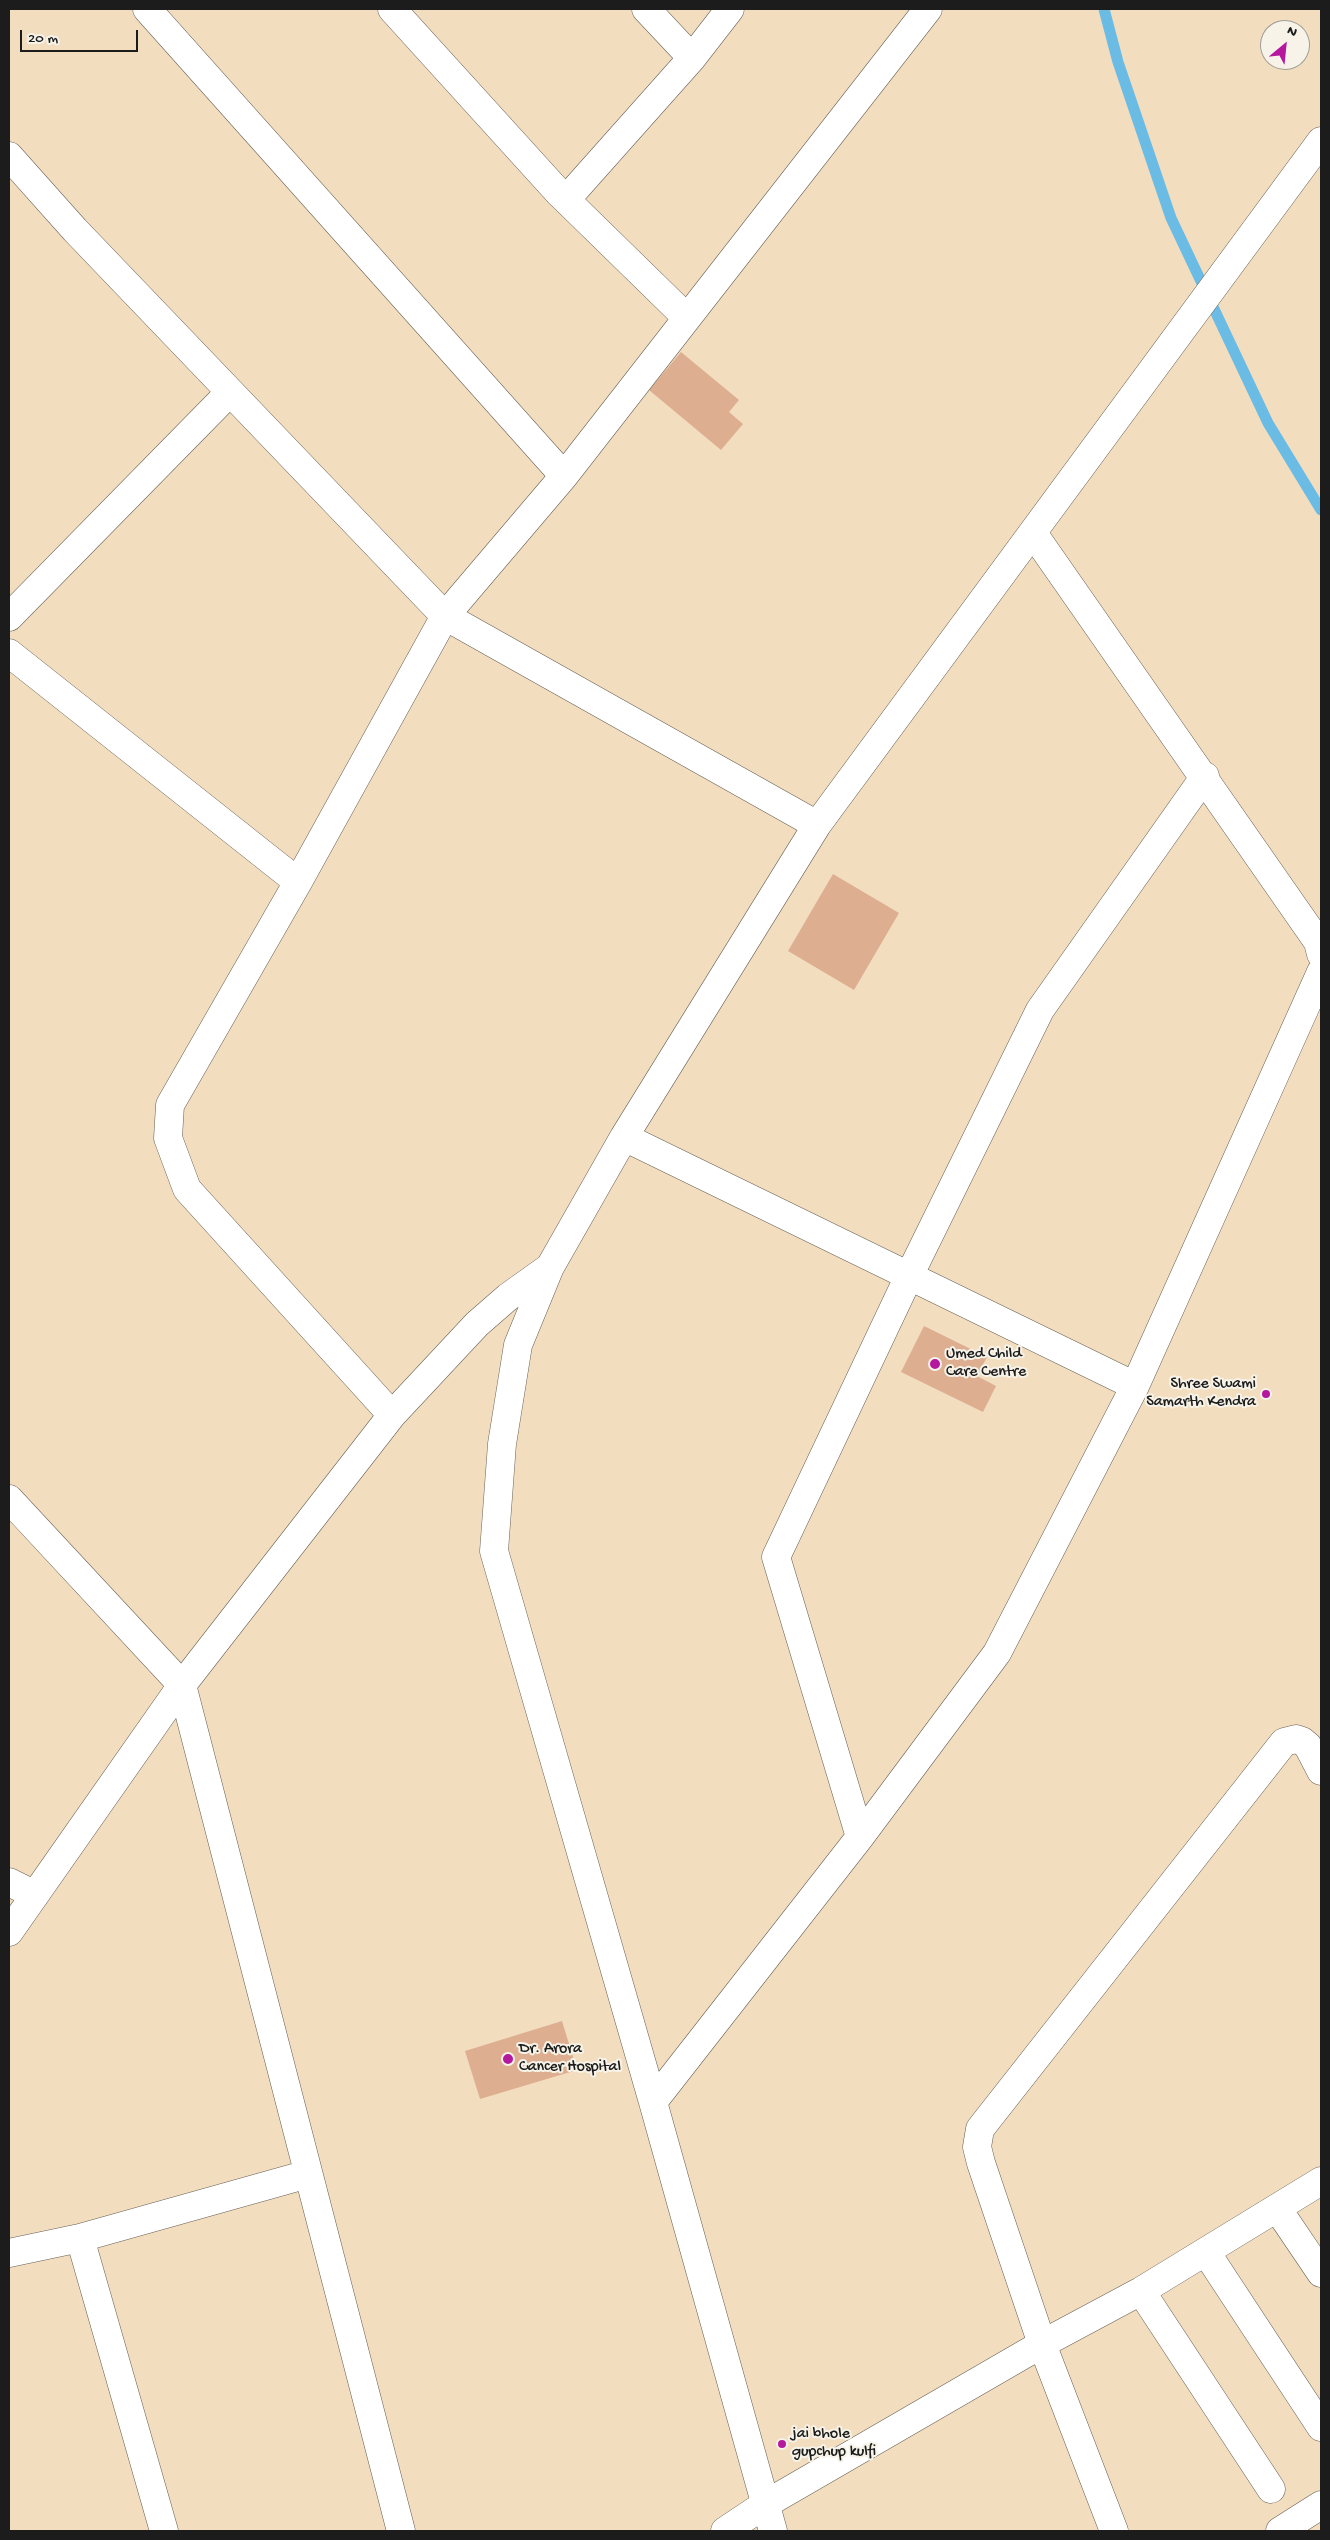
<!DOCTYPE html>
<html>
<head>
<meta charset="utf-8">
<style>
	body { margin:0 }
	#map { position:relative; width:1330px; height:2540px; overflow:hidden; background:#f2ddbf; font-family:"Gochi Hand",sans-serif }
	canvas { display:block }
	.frame { position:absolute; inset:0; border:10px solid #1c1c1c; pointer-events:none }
	.north { position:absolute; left:1260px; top:20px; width:50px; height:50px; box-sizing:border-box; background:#f7f3e8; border:1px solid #9f9d96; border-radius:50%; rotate:28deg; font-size:14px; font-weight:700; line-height:20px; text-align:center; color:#1c1c1c }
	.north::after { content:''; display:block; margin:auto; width:18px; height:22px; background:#b5179e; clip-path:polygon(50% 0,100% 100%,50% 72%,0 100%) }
	.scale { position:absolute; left:20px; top:30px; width:118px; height:22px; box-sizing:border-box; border:2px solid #1c1c1c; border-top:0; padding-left:6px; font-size:15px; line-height:18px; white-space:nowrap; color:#1c1c1c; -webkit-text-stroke:4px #f7f3e8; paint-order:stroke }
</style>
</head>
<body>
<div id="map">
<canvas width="1330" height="2540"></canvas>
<div class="frame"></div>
<div class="north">N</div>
<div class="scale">20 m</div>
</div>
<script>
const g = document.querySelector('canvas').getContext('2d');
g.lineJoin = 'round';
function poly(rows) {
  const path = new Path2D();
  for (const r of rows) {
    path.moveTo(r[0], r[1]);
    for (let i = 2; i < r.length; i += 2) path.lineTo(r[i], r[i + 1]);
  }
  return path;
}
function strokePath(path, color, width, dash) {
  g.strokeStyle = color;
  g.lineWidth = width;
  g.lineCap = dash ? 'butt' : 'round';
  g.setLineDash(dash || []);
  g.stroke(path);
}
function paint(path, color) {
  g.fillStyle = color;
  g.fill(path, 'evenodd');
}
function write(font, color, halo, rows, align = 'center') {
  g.font = font + ' "Gochi Hand",sans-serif';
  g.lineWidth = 4;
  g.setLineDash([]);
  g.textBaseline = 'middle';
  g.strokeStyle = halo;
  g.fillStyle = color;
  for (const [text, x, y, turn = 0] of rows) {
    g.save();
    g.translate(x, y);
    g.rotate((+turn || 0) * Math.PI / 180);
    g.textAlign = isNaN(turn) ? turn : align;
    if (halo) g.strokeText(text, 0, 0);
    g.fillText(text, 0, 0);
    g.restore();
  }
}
strokePath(poly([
	[1104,9,1118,62,1171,218,1268,423,1321,510]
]), '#6abce5', 11);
paint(poly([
	[681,352,739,400,729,412,743,424,721,450,649,390],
	[833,874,899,913,854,990,788,951],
	[924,1326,987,1357,977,1376,996,1386,983,1412,901,1372],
	[562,2021,577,2070,480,2099,465,2051]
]), '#deae91');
const minor = poly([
	[147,9,564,476],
	[392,9,559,193,564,196,571,194,692,58,730,9],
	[646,9,692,58],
	[9,156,75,230,445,616,817,825],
	[559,193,687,318],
	[1033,533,1318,942,1321,954],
	[9,617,230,392],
	[9,653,298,882],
	[624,1137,1135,1386],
	[392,1415,187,1189,168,1138,170,1105,298,882,445,616,564,476,928,9],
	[9,1499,182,1685,401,2531],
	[860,1837,776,1557,909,1276,1040,1010,1205,776],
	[9,1882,35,1895],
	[9,1932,182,1685,392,1415,477,1324,508,1297,550,1267],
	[653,2102,860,1837,997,1653,1135,1386,1321,972],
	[1277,2208,1321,2273],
	[80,2238,164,2531],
	[1206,2252,1321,2427],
	[9,2253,80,2238,308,2174],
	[1141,2291,1271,2489],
	[725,2531,764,2505,1042,2344,1141,2291,1321,2181],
	[773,2531,653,2102,494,1551,502,1444,518,1345,550,1267,624,1137,817,825,1321,141],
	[1114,2531,1042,2344,981,2163,977,2147,980,2129,1284,1742,1296,1739,1302,1741,1308,1746,1321,1771],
	[1280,2531,1321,2505]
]);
strokePath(minor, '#676055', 29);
strokePath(minor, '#fff', 28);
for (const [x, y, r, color] of [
	[935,1364,6,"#b5179e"],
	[1266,1394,5,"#b5179e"],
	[508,2059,6,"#b5179e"],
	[782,2444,5,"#b5179e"]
]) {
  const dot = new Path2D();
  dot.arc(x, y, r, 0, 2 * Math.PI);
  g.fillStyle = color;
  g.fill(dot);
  strokePath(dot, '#f7f3e8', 2);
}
write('16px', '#1c1c1c', '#f7f3e8', [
	["Umed Child",946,1355],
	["Care Centre",946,1373],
	["Shree Swami",1256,1385,"right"],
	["Samarth Kendra",1256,1403,"right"],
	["Dr. Arora",519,2050],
	["Cancer Hospital",519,2068],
	["jai bhole",792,2435],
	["gupchup kulfi",792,2453]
], 'left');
</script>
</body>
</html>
